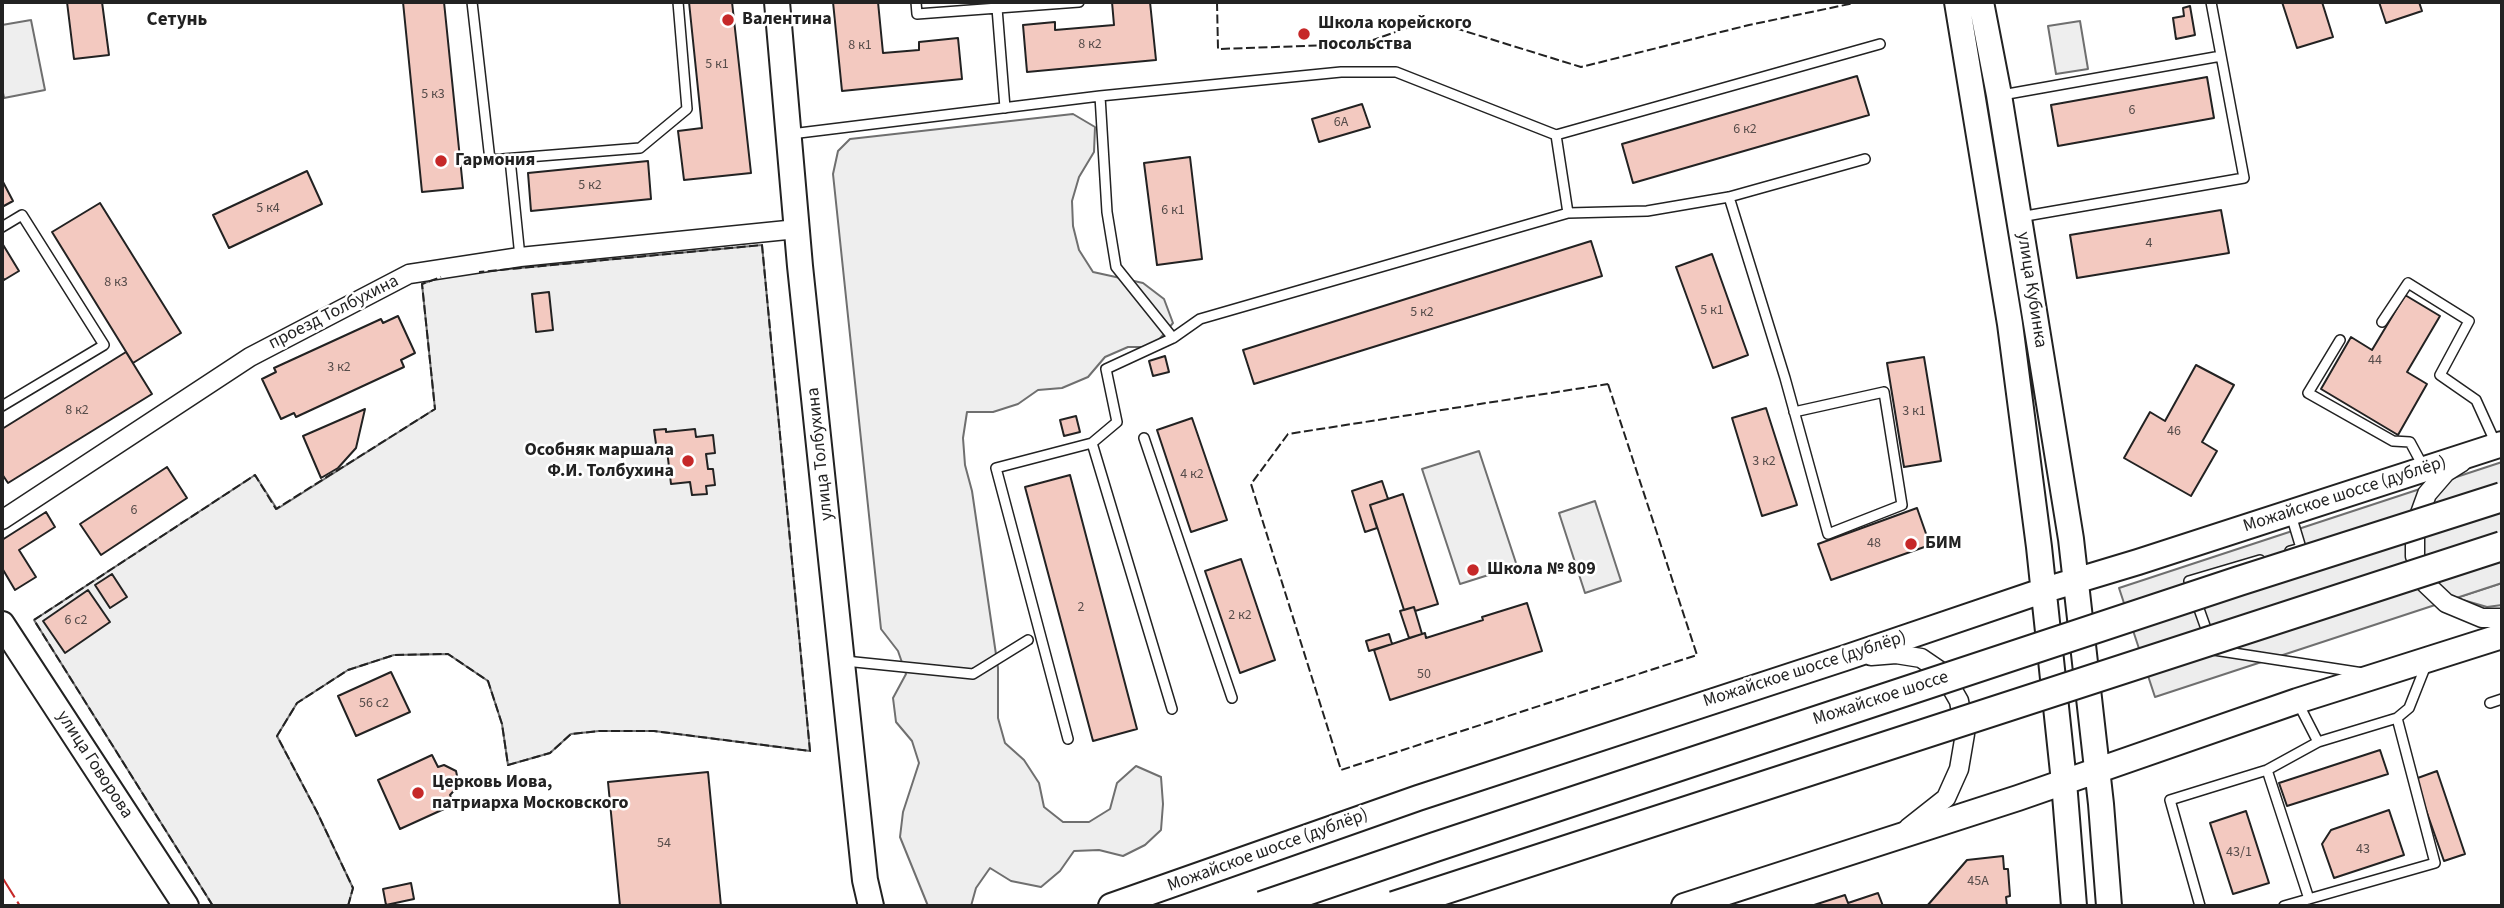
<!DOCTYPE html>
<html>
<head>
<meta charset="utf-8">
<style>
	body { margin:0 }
	#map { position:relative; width:2504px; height:908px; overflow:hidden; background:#fff; font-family:"Source Sans 3",sans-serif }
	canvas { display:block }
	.frame { position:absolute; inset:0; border:4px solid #222; pointer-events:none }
</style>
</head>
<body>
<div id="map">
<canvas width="2504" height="908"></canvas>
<div class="frame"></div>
</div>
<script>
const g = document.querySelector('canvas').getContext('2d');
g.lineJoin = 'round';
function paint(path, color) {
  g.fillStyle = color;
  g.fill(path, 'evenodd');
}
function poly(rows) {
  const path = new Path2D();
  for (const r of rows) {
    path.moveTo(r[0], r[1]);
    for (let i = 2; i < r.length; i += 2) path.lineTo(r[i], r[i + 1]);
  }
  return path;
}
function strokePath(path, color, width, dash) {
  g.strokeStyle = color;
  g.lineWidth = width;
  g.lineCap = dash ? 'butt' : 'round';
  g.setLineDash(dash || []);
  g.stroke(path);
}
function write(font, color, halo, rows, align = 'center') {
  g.font = font + ' "Source Sans 3",sans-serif';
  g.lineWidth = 5;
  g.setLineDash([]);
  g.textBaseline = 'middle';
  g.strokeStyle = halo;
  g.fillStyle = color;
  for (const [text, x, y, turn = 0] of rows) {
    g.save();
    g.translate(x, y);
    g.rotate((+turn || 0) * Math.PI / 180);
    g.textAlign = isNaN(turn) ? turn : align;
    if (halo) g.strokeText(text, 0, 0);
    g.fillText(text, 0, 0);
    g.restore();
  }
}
const green = poly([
	[31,20,45,90,4,98,2,88,2,25,31,20],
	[2080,21,2088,69,2056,74,2048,26,2080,21],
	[1073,114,1095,127,1094,152,1079,177,1072,201,1073,226,1079,250,1093,272,1143,283,1164,299,1173,323,1153,347,1128,347,1105,357,1088,377,1062,388,1038,390,1018,404,993,412,967,412,963,438,965,465,972,491,998,668,998,718,1005,743,1024,760,1039,783,1044,807,1063,822,1089,822,1110,809,1117,783,1136,766,1161,777,1163,804,1161,830,1145,845,1123,856,1099,850,1074,851,1060,871,1041,887,1011,881,990,868,976,888,971,906,928,906,900,837,903,812,919,763,912,741,896,722,893,698,906,674,898,651,881,629,833,174,838,151,850,139,1073,114],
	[762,245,810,751,654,731,599,731,571,734,550,753,508,765,502,724,488,681,448,654,394,655,348,670,297,703,277,736,317,812,353,888,348,906,213,906,34,620,255,475,277,509,435,409,422,284,446,275,762,245],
	[1479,451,1517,566,1460,584,1422,469,1479,451],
	[1595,501,1621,581,1585,593,1559,513,1595,501],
	[2502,583,2502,605,2487,607,2456,598,2502,583]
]);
paint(green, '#eee');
strokePath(green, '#6f6f6f', 2);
const parking = poly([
	[2502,462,2502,583,2155,697,2119,588,2502,462]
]);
paint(parking, '#ededed');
strokePath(parking, '#6f6f6f', 2);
const building = poly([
	[67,2,102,2,109,55,74,59,67,2],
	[403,2,444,2,463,188,422,192,403,2],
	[689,2,732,2,751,173,684,180,678,131,702,128,689,2],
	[833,2,878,2,883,53,919,50,919,42,958,38,962,79,842,91,833,2],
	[1112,2,1150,2,1156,60,1027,72,1023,25,1055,22,1055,30,1114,25,1112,2],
	[2282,2,2322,2,2333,37,2297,48,2282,2],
	[2379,2,2419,2,2422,11,2386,23,2379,2],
	[2190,6,2195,35,2176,39,2173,18,2184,16,2183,8,2190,6],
	[1857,76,1869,115,1633,183,1622,144,1857,76],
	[2207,77,2214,118,2058,146,2051,105,2207,77],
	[1362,104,1370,127,1319,142,1312,119,1362,104],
	[1190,157,1202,259,1157,265,1144,163,1190,157],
	[648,161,651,199,531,211,528,173,648,161],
	[307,171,322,204,229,248,213,215,307,171],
	[2,180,13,201,2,207,2,180],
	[100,203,181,333,133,363,52,232,100,203],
	[2221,210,2229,253,2077,278,2070,235,2221,210],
	[1591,241,1602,276,1254,384,1243,350,1591,241],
	[2,243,19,271,4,280,2,276,2,243],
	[1712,254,1748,355,1713,368,1676,267,1712,254],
	[549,292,553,330,536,332,532,294,549,292],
	[2405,295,2440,316,2407,372,2427,384,2398,435,2321,389,2351,337,2372,350,2405,295],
	[398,316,415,353,401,360,404,367,296,417,294,413,281,419,262,379,276,372,274,368,381,319,383,323,398,316],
	[126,352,152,394,8,483,2,474,2,429,126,352],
	[1165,356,1169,372,1153,376,1149,361,1165,356],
	[1924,357,1941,461,1904,467,1887,363,1924,357],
	[2196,365,2234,385,2202,442,2217,451,2191,496,2124,458,2150,412,2165,421,2196,365],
	[1766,408,1797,505,1762,516,1732,418,1766,408],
	[365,409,356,448,338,468,321,478,303,436,365,409],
	[1076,416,1080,432,1064,436,1060,420,1076,416],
	[1192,418,1227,520,1191,532,1157,430,1192,418],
	[666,429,666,432,695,429,696,437,713,435,715,453,706,454,708,469,713,469,715,485,706,486,707,494,692,495,690,482,671,484,667,450,657,451,654,430,666,429],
	[167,467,187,498,101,555,80,524,167,467],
	[1070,475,1137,729,1093,741,1025,487,1070,475],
	[1382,481,1388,499,1370,505,1377,528,1365,532,1352,491,1382,481],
	[1403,494,1438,604,1415,611,1414,607,1404,610,1370,505,1403,494],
	[1917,508,1930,545,1831,580,1818,544,1917,508],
	[46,512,55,527,19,550,36,577,15,590,2,568,2,540,46,512],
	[1241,559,1275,660,1240,673,1205,571,1241,559],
	[112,574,127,597,110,608,95,585,112,574],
	[88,590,110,622,65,653,43,621,88,590],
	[1527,603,1542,651,1390,700,1374,650,1425,633,1426,638,1483,620,1482,617,1527,603],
	[1414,607,1422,634,1409,638,1400,611,1414,607],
	[1389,634,1392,644,1369,651,1366,641,1389,634],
	[391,672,410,712,356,736,338,696,391,672],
	[2380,750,2388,774,2287,806,2279,783,2380,750],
	[432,755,438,767,444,765,456,771,459,785,450,795,455,804,400,829,378,780,432,755],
	[2437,771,2465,854,2444,861,2415,779,2437,771],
	[708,772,721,906,620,906,608,782,708,772],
	[2389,810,2404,855,2334,878,2322,844,2331,830,2389,810],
	[2246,811,2269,883,2233,894,2210,823,2246,811],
	[2003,856,2004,869,2008,869,2010,896,2006,897,2007,906,1927,906,1967,860,2003,856],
	[411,883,414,899,386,905,383,889,411,883],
	[1878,893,1883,906,1811,906,1845,895,1848,903,1878,893]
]);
paint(building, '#f3c9c0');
strokePath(building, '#222', 2);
const lane = poly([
	[472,2,490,160,640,148,687,109,678,2],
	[916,2,917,14,1079,2],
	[997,8,1005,108],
	[2002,95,2221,56],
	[1100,96,1107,212,1116,267,1173,338,1200,319,1568,213],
	[791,134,1100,96,1341,72,1396,72,1556,135,1880,44],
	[1556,135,1568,213,1647,211,1729,197,1865,159],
	[510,159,520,257],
	[1729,197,1785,378,1828,534,1902,505,1884,392,1794,412],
	[2020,217,2244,178,2211,2],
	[2,227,22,215,104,345,2,406],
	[2382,322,2408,283,2469,321,2440,375,2476,400,2496,444],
	[2340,340,2308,393,2393,441,2410,442,2424,468],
	[1144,438,1232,698],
	[2290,551,2301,548,2291,515],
	[2209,637,2189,581,2260,560],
	[2214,650,2363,673],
	[845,661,973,674,1028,640],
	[2298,703,2318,742],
	[2490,703,2502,699],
	[1172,709,1092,443,1117,422,1106,369,1173,338],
	[1068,739,996,468,1092,443],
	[2267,770,2309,899],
	[2200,906,2170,800,2267,770,2318,742,2397,718,2409,708,2426,665],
	[2284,906,2435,863,2397,718]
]);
const street = poly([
	[2462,462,2446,472,2427,494,2415,527,2415,556,2426,584,2446,603,2482,618,2502,618],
	[2,520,250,357,409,274,520,257,797,229],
	[1871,656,1896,654,1921,658,1943,673,1959,701,1965,734,1959,769,1946,798,1908,828]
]);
const secondary = poly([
	[777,2,800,266,865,880,871,906],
	[1957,2,2010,324,2039,547,2064,782,2074,906],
	[1981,2,1999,95,2071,539,2101,804,2109,906],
	[2,624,186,906],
	[1111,906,1418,798,1845,658,2045,590,2138,562,2502,444],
	[1684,906,2018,798,2297,701,2502,636]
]);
strokePath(lane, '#222', 12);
strokePath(street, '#222', 21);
strokePath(secondary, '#222', 28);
strokePath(lane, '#fff', 9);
strokePath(street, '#fff', 18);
strokePath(secondary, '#fff', 24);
const primaryBridge = poly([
	[1262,906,1435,847,2239,581,2502,497],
	[1394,906,2502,546]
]);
strokePath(primaryBridge, '#222', 32, []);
strokePath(primaryBridge, '#fff', 28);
strokePath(poly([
	[1217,2,1218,49,1362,44,1418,24,1458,29,1581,67,1749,25,1859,2],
	[1608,384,1697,655,1341,770,1251,484,1288,434,1608,384],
	[213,906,34,620,255,475,276,509,435,409,422,284,441,277],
	[348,906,353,888,317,812,277,736,297,703,348,670,394,655,448,654,488,681,502,724,508,765,550,753,571,734,599,731,654,731,810,751,762,245,479,272]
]), '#222', 2, [9, 3.5]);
strokePath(poly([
	[2,877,20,906]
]), '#c62828', 2, [24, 5, 3.5, 5]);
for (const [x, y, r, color] of [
	[728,20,7,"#c62828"],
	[1304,34,7,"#c62828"],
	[441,161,7,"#c62828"],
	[688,461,7,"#c62828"],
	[1911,544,7,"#c62828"],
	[1473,570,7,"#c62828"],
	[418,793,7,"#c62828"]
]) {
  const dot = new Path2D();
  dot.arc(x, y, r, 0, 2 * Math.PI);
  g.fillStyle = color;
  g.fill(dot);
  strokePath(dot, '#fff', 2.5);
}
write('14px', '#564c4a', null, [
	["8 к2",1090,45],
	["8 к1",860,46],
	["5 к1",717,65],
	["5 к3",433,95],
	["6",2132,111],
	["6А",1341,123],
	["6 к2",1745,130],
	["5 к2",590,186],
	["5 к4",268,209],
	["6 к1",1173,211],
	["4",2149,244],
	["8 к3",116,283],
	["5 к1",1712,311],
	["5 к2",1422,313],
	["44",2375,361],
	["3 к2",339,368],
	["8 к2",77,411],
	["3 к1",1914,412],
	["46",2174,432],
	["3 к2",1764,462],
	["4 к2",1192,475],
	["6",134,511],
	["48",1874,544],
	["2",1081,608],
	["2 к2",1240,616],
	["6 с2",76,621],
	["50",1424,675],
	["56 с2",374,704],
	["54",664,844],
	["43",2363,850],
	["43/1",2239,853],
	["45А",1978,882]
]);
write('bold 18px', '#222', '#fff', [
	["Валентина",742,20],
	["Школа корейского",1318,24],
	["посольства",1318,45],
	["Гармония",455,161],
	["Особняк маршала",674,451,"right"],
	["Ф.И. Толбухина",674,472,"right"],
	["БИМ",1925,544],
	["Школа № 809",1487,570],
	["Церковь Иова,",432,783],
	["патриарха Московского",432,804]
], 'left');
write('18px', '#222', '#fff', [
	["улица Кубинка",2031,290,81],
	["проезд Толбухина",334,313,-27],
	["улица Толбухина",821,454,-96],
	["Можайское шоссе (дублёр)",2345,495,-18],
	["Можайское шоссе (дублёр)",1805,670,-18],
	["Можайское шоссе",1881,699,-18],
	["улица Говорова",94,765,57],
	["Можайское шоссе (дублёр)",1268,851,-20]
]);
write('bold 19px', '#222', '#fff', [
	["Сетунь",177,21]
]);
</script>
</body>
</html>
